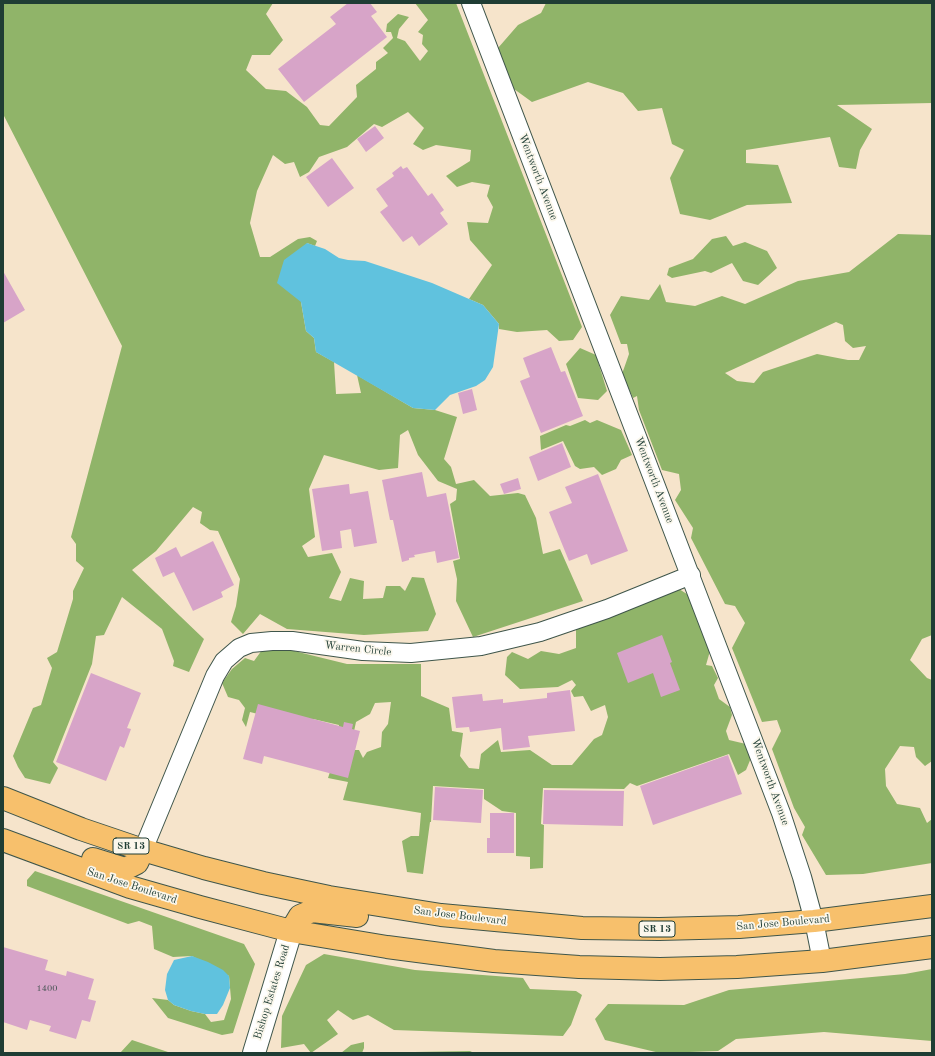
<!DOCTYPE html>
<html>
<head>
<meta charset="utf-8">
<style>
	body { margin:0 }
	#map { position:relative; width:935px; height:1056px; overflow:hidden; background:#f6e4cb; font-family:"Old Standard TT",serif }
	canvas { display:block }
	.frame { position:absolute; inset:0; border:4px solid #1f3d34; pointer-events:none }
</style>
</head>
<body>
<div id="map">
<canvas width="935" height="1056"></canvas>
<div class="frame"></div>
</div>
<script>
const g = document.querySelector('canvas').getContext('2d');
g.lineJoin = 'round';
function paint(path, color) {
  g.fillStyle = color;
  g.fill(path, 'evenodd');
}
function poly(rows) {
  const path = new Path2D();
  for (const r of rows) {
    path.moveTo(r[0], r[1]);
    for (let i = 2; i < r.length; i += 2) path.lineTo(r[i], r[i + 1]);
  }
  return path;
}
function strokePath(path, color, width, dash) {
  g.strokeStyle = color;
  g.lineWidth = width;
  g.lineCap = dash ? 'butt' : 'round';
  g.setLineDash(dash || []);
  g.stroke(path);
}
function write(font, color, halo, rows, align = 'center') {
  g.font = font + ' "Old Standard TT",serif';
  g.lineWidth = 3.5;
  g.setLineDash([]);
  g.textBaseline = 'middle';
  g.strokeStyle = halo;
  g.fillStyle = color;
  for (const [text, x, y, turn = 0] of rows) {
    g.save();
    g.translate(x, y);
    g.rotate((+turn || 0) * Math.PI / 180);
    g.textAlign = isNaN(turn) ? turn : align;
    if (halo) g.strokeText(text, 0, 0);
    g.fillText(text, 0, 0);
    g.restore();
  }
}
paint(poly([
	[3,3,273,3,266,14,283,40,270,55,252,55,246,70,266,89,286,91,307,107,320,125,329,126,357,97,356,85,376,69,376,62,388,53,383,48,393,38,391,32,386,32,387,24,398,14,409,17,399,29,397,38,405,41,420,61,428,51,422,44,423,35,418,32,428,20,415,3,456,3,582,327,573,340,559,341,547,330,517,332,499,329,499,324,483,305,469,299,492,265,470,240,467,222,488,223,493,207,487,196,490,185,472,182,457,187,446,176,470,161,471,150,436,145,423,150,413,144,424,128,408,112,382,127,374,124,347,147,319,157,309,172,300,177,294,162,285,164,273,155,257,191,250,223,260,257,270,257,298,239,310,237,317,241,315,246,307,243,301,302,306,331,314,338,316,352,334,362,336,394,361,393,357,375,413,408,435,410,457,417,444,459,451,467,456,484,474,480,490,496,518,493,525,495,536,518,543,554,560,549,583,601,473,637,456,601,457,579,453,561,460,559,450,504,456,500,457,489,438,481,418,455,408,430,400,435,398,468,379,470,324,455,309,489,315,537,302,546,308,557,332,553,341,572,329,598,341,601,350,578,364,581,363,599,383,598,386,586,400,586,405,591,412,577,424,578,436,614,428,631,364,635,287,629,260,614,243,634,231,622,236,606,240,579,218,531,210,530,200,523,202,512,193,507,156,551,132,570,204,639,189,672,173,666,174,661,162,629,122,597,104,635,96,636,92,664,53,762,58,768,50,784,25,778,18,767,13,756,33,708,41,705,52,668,47,658,57,652,73,599,73,591,84,568,76,561,76,544,71,537,122,346,3,114],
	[546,3,932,3,932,103,837,105,872,129,860,150,856,169,839,167,830,137,746,150,746,163,778,165,792,203,747,205,710,220,680,214,670,178,684,150,672,144,662,108,638,111,623,93,588,82,532,102,514,89,498,48,518,25,541,13],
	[898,234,932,235,932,635,922,639,910,660,927,678,932,680,932,761,925,766,916,757,914,747,900,746,885,769,886,786,897,804,920,808,927,823,932,819,932,863,863,874,826,875,802,835,805,827,794,808,772,749,781,731,777,720,762,722,732,648,745,623,735,606,725,604,691,538,693,528,675,500,681,490,679,474,662,470,639,410,637,396,633,398,622,374,629,354,627,344,621,344,610,315,621,296,649,300,660,284,666,302,695,306,722,296,745,304,798,281,849,272],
	[836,322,843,325,845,341,853,348,866,346,859,360,848,360,817,354,763,372,754,383,737,381,725,373],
	[726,236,733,246,745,242,767,251,777,268,758,285,743,281,732,263,711,273,705,271,672,278,667,275,669,268,693,259,712,239],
	[580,348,596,355,607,391,598,400,578,398,566,364],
	[585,420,590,423,597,420,621,430,632,455,621,460,616,469,602,475,594,467,580,469,575,466,563,441,541,450,540,436,566,425,570,426],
	[679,589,690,596,710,651,706,665,712,666,718,678,714,685,719,699,730,707,732,715,726,731,729,740,746,744,751,758,746,770,738,775,729,754,637,786,630,783,624,789,543,788,541,824,544,825,543,868,530,869,530,857,516,856,516,813,502,811,484,799,484,789,433,786,431,822,430,822,423,874,407,872,402,841,411,836,419,836,421,813,343,800,348,782,328,778,337,750,359,750,363,758,367,752,381,747,382,732,388,724,391,702,375,703,370,714,356,722,353,736,338,733,339,725,313,719,302,725,250,712,246,727,242,720,245,708,239,700,228,697,222,683,232,669,245,658,254,661,262,650,282,648,347,664,421,664,421,696,449,708,452,731,463,733,460,756,469,768,479,769,481,754,498,740,501,752,530,750,552,765,572,765,594,739,602,735,608,717,605,705,591,711,583,696,574,697,571,691,576,685,572,680,558,687,520,689,505,675,507,657,512,652,528,659,541,651,559,654,576,648,576,629],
	[35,871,244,944,255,964,233,1033,222,1035,168,1018,152,998,168,1000,174,1005,191,1011,205,1014,211,1022,224,1020,231,999,229,976,192,956,173,957,154,949,152,926,139,921,128,924,27,886,27,880],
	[324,954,415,970,523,978,530,989,576,991,582,995,571,1025,563,1036,394,1030,368,1015,353,1020,338,1010,327,1020,338,1034,311,1053,304,1044,281,1048,282,1016,306,965],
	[932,969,932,1041,824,1032,736,1039,718,1051,660,1053,605,1040,595,1019,608,1004,684,1005,729,990,905,974],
	[132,1040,171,1053,120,1053],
	[364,1042,364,1048,362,1053,341,1053,351,1045],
	[470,1051,474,1053,414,1053,414,1052]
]), '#90b469');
paint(poly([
	[307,243,325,249,339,258,348,260,365,261,432,283,483,305,499,324,493,367,485,380,476,386,450,395,435,410,413,408,316,352,314,338,306,331,301,302,277,283,284,260],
	[192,956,208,962,223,970,229,976,230,988,223,1005,217,1014,205,1014,191,1011,174,1005,168,1000,165,990,167,974,174,960]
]), '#60c2de');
paint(poly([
	[348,3,370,3,377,12,371,16,387,37,304,102,278,69,336,24,330,17],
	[375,126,384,138,366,152,357,139],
	[332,158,354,188,328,207,306,177],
	[401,166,403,169,407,167,428,196,432,193,444,210,440,213,448,224,419,246,412,236,403,242,380,212,388,206,376,189,394,176,392,173],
	[3,271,25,310,3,323],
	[551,347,561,372,565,371,583,416,541,433,520,381,530,377,523,358],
	[472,389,477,410,463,414,458,393],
	[562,443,571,467,538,481,529,457],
	[422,472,427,497,446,493,459,558,437,563,435,551,414,555,415,557,409,558,409,560,402,562,393,520,390,520,382,480],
	[598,474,628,551,591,565,587,554,569,561,549,512,572,503,565,487],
	[518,478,521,489,504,494,500,484],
	[349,484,350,494,368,491,377,543,354,547,351,529,340,531,342,548,322,551,312,489],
	[213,541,234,585,221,592,223,597,193,611,174,572,163,577,155,558,176,547,181,557],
	[662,635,672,662,670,663,680,690,661,697,653,673,628,683,617,653],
	[91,673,141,693,127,728,131,729,124,748,120,746,106,781,56,762],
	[570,690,575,731,528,736,530,747,503,750,501,728,470,732,469,727,456,728,452,697,482,694,483,701,503,699,503,703,547,698,547,693],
	[258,704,343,727,344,722,353,724,352,729,360,731,348,778,264,756,262,764,243,759],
	[728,755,742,794,653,825,640,786],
	[435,787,483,790,481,823,433,820],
	[544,790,624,791,623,826,543,824],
	[490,813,514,813,514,853,487,853,487,838,490,838],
	[3,947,48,960,45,970,66,976,67,971,94,979,88,999,96,1001,90,1022,82,1020,76,1039,49,1031,51,1026,30,1020,27,1030,3,1022]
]), '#d7a4c8');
const minor = poly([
	[471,3,781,813,802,877,814,921,822,961],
	[143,850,215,676,224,661,239,648,251,643,272,641,292,641,363,651,411,653,481,646,540,632,607,609,691,575]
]);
const tertiary = poly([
	[254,1053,291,931]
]);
const primary = poly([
	[3,798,81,829,143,850,204,868,263,883,329,897,441,915,582,928,659,929,739,927,814,921,932,906],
	[3,840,130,887,200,907,291,931,387,947,494,961,579,967,660,969,737,967,822,961,932,947],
	[93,859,125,869,137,863,143,850],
	[291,931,300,916,312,911,357,916]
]);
strokePath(minor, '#3f564b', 20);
strokePath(tertiary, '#3f564b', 24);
strokePath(primary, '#3f564b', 24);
strokePath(minor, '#fff', 18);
strokePath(tertiary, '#fff', 22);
strokePath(primary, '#f7c06c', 22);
write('9px', '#4d5759', null, [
	["1400",47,989]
]);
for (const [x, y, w] of [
	[131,846,36],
	[657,929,36]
]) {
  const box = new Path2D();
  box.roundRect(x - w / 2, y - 8, w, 16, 3);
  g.fillStyle = '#fbf7ec';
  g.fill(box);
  strokePath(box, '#1f3d34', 1);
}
write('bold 10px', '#1f3d34', null, [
	["SR 13",131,846],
	["SR 13",657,929]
]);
write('11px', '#1f3d34', '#fbf7ec', [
	["Wentworth Avenue",538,177,69],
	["Wentworth Avenue",654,480,69],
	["Warren Circle",358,649,6],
	["Wentworth Avenue",770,782,70],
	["San Jose Boulevard",132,886,18],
	["San Jose Boulevard",460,916,7],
	["San Jose Boulevard",783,923,-5],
	["Bishop Estates Road",272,992,-73]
]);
</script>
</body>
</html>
